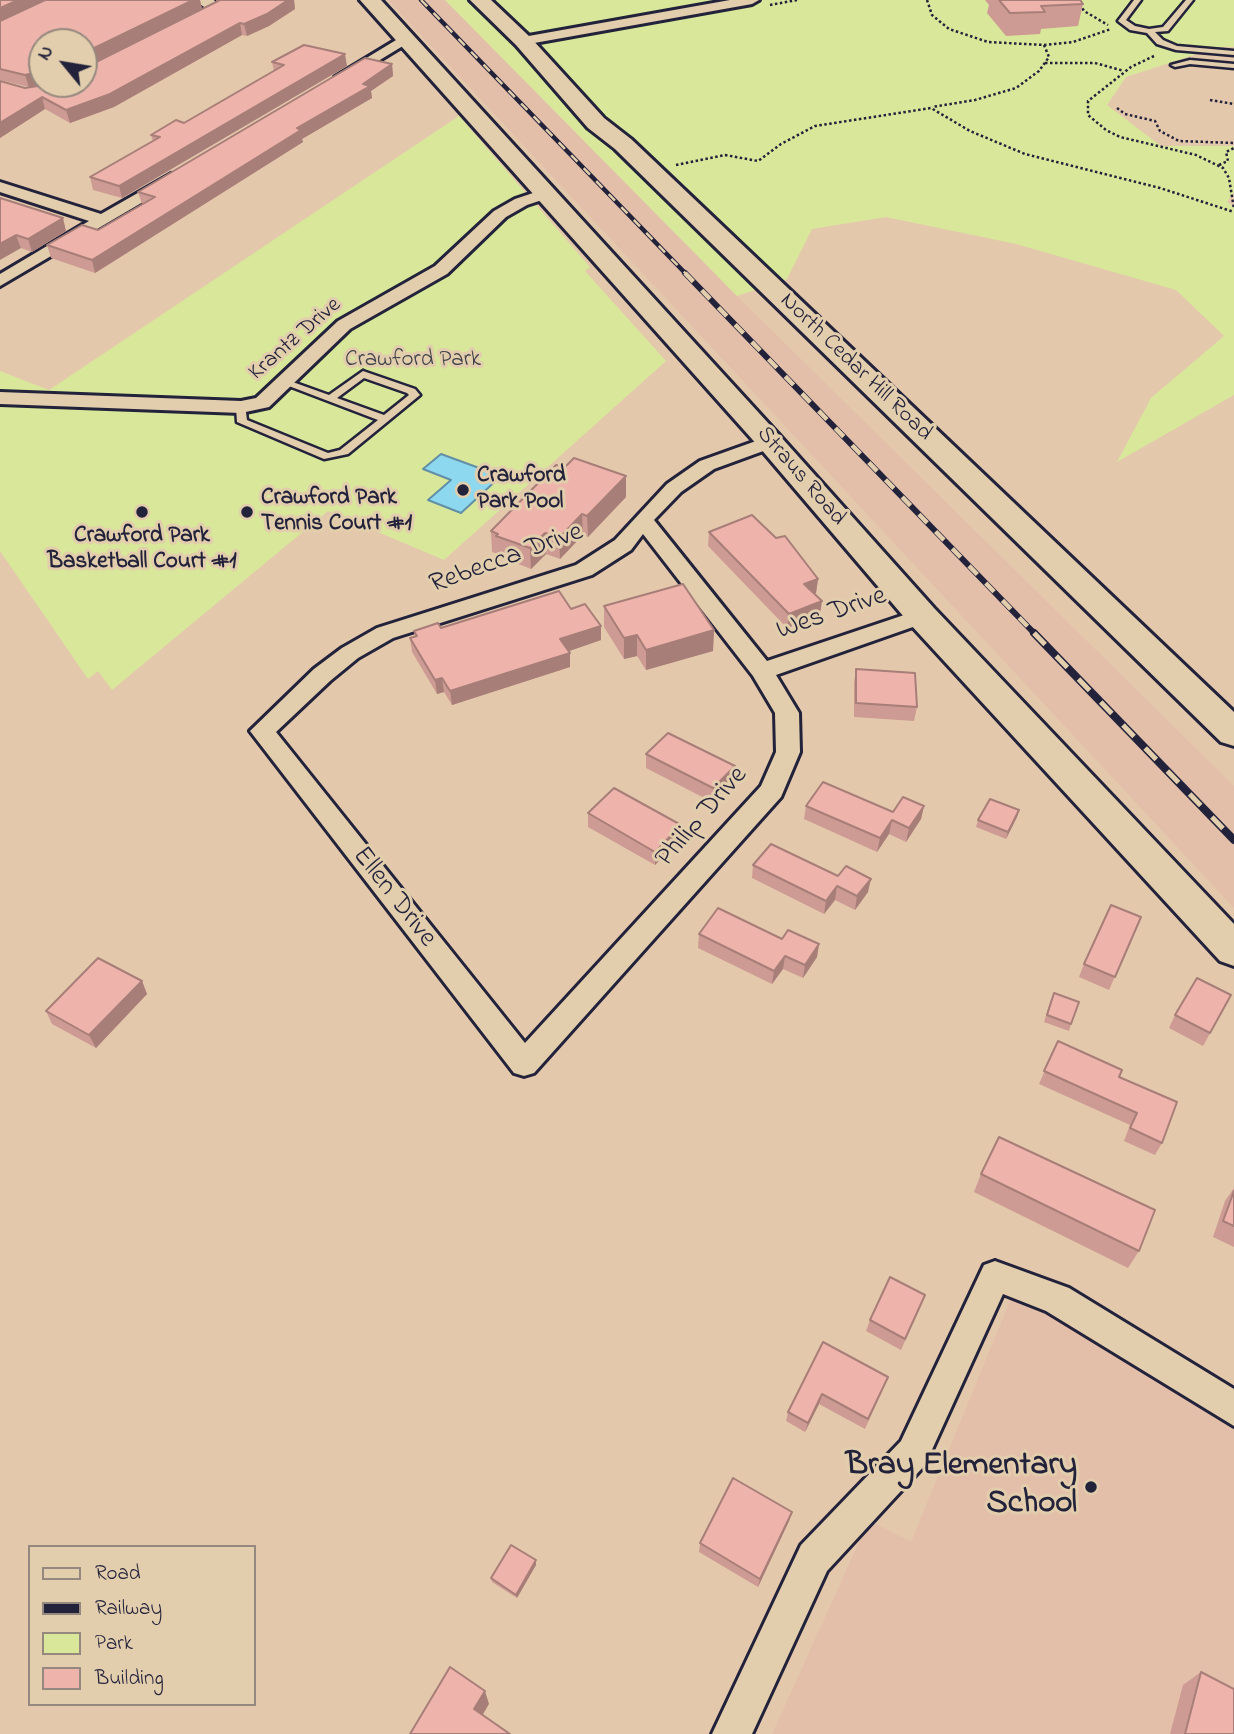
<!DOCTYPE html>
<html>
<head>
<meta charset="utf-8">
<style>
	body { margin:0 }
	#map { position:relative; width:1234px; height:1734px; overflow:hidden; background:#e4c8ac; font-family:"Indie Flower",sans-serif }
	canvas { display:block }
	.legend { position:absolute; left:28px; top:1545px; width:228px; height:161px; box-sizing:border-box; background:#e2cdac; border:2px solid #95897f; margin:0; padding:9px 12px; list-style:none; font-size:21px; color:#22223b }
	.legend li { display:flex; align-items:center; gap:14px; height:35px }
	.legend b { width:35px; border:2px solid #95897f }
	.north { position:absolute; left:28px; top:28px; width:70px; height:70px; box-sizing:border-box; background:#e2cdac; border:2px solid #95897f; border-radius:50%; rotate:300deg; font-size:19px; font-weight:700; line-height:28px; text-align:center; color:#22223b }
	.north::after { content:''; display:block; margin:auto; width:24px; height:32px; background:#22223b; clip-path:polygon(50% 0,100% 100%,50% 72%,0 100%) }
</style>
</head>
<body>
<div id="map">
<canvas width="1234" height="1734"></canvas>
<ul class="legend">
<li><b style="height:9px;background:#e2cdac"></b>Road</li>
<li><b style="height:9px;background:#22223b"></b>Railway</li>
<li><b style="height:19px;background:#d8e79a"></b>Park</li>
<li><b style="height:19px;background:#eeb4ab"></b>Building</li>
</ul>
<div class="north">N</div>
</div>
<script>
const g = document.querySelector('canvas').getContext('2d');
g.lineJoin = 'round';
function paint(path, color) {
  g.fillStyle = color;
  g.fill(path, 'evenodd');
}
function poly(rows) {
  const path = new Path2D();
  for (const r of rows) {
    path.moveTo(r[0], r[1]);
    for (let i = 2; i < r.length; i += 2) path.lineTo(r[i], r[i + 1]);
  }
  return path;
}
function strokePath(path, color, width, dash) {
  g.strokeStyle = color;
  g.lineWidth = width;
  g.lineCap = dash ? 'butt' : 'round';
  g.setLineDash(dash || []);
  g.stroke(path);
}
function write(font, color, halo, rows, align = 'center') {
  g.font = font + ' "Indie Flower",sans-serif';
  g.lineWidth = 6;
  g.setLineDash([]);
  g.textBaseline = 'middle';
  g.strokeStyle = halo;
  g.fillStyle = color;
  for (const [text, x, y, turn = 0] of rows) {
    g.save();
    g.translate(x, y);
    g.rotate((+turn || 0) * Math.PI / 180);
    g.textAlign = isNaN(turn) ? turn : align;
    if (halo) g.strokeText(text, 0, 0);
    g.fillText(text, 0, 0);
    g.restore();
  }
}
paint(poly([
	[388,0,445,0,737,296,1234,786,1234,908],
	[1014,1291,1234,1415,1234,1734,772,1734,869,1520,911,1542]
]), '#e3bfaa');
paint(poly([
	[445,0,1234,0,1234,47,1218,47,1126,77,1107,105,1161,146,1234,146,1234,192,1227,202,1234,207,1234,395,1117,462,1151,398,1224,336,1176,290,1016,244,886,217,812,229,787,279,737,296],
	[459,116,590,267,585,271,666,361,444,560,328,511,112,690,98,671,88,679,0,551,0,371,49,390]
]), '#d8e79a');
const water = poly([
	[441,454,501,476,461,513,428,500,451,480,423,469,441,454]
]);
paint(water, '#8dd8ee');
strokePath(water, '#628fa6', 2);
const lane = poly([
	[1134,0,1141,0,1126,20,1135,26,1149,29,1163,27,1186,0,1193,0,1168,31,1155,32,1163,40,1177,46,1234,51,1234,55,1176,50,1157,44,1147,33,1130,30,1118,21,1134,0],
	[1190,60,1234,64,1234,68,1190,64,1175,67,1171,65,1190,60],
	[363,371,415,389,420,395,348,454,324,459,237,422,236,407,241,404,245,405,247,420,328,453,340,450,378,420,281,383,290,381,329,395,363,371],
	[364,378,407,393,409,395,384,415,337,398,364,378]
]);
const street = poly([
	[194,0,214,0,221,10,194,26,184,26,184,20,207,9,194,0],
	[730,0,759,0,752,4,523,45,516,41,523,37,730,0],
	[406,34,413,38,411,41,347,80,342,81,335,77,406,34],
	[171,174,177,176,179,179,177,182,0,286,0,274,89,221,0,192,0,182,101,214,171,174],
	[545,189,551,191,553,194,551,197,527,205,506,217,447,274,350,329,269,407,241,413,0,404,0,392,241,401,256,398,338,321,435,266,494,211,515,199,545,189],
	[770,436,777,438,780,442,777,446,714,469,681,492,654,520,767,661,922,609,930,611,933,616,930,621,776,675,799,713,800,752,781,797,534,1073,524,1076,514,1073,250,731,314,669,342,648,377,628,576,565,615,540,667,484,700,461,770,436],
	[643,534,753,676,775,713,776,752,761,786,525,1043,276,732,330,681,358,658,393,638,592,575,631,550,643,534],
	[995,1261,1069,1288,1234,1389,1234,1426,1046,1311,1003,1294,925,1465,827,1571,752,1734,712,1734,801,1545,901,1441,984,1265,995,1261]
]);
const secondary = poly([
	[360,0,381,0,780,436,934,608,1234,924,1234,966,1220,961,910,624,760,448,360,0],
	[470,0,491,0,530,37,604,118,631,139,1234,712,1234,746,1221,742,615,149,588,128,516,45,470,0]
]);
strokePath(lane, '#22223b', 5);
strokePath(street, '#22223b', 6);
strokePath(secondary, '#22223b', 6);
strokePath(poly([
	[927,0,932,15,949,29,988,42,1044,45,1049,57,1039,71,1016,88,975,100,932,107],
	[1077,0,1084,11,1108,25],
	[770,5,797,0],
	[1044,45,1073,42,1111,29],
	[1154,56,1131,67,1088,101,1088,115,1106,130,1120,137,1196,155,1223,168,1229,178,1234,209],
	[1045,63,1095,63,1124,71],
	[1210,100,1234,104],
	[1117,108,1125,114,1155,121,1160,131,1179,141,1234,143],
	[676,165,725,155,758,161,781,144,815,126,931,108,970,131,1025,154,1160,188,1234,212],
	[1219,165,1228,161,1226,152,1234,148]
]), '#22223b', 2.5, [2.5, 2.5]);
paint(lane, '#e2cdac');
paint(street, '#e2cdac');
paint(secondary, '#e2cdac');
const railFar2 = poly([
	[421,0,687,275]
]);
const railFar1 = poly([
	[685,273,1036,635]
]);
const rail = poly([
	[1034,633,1234,840]
]);
strokePath(railFar2, '#22223b', 4.5);
strokePath(railFar1, '#22223b', 6);
strokePath(rail, '#22223b', 8);
strokePath(railFar2, '#e2cdac', 2.5, [9]);
strokePath(railFar1, '#e2cdac', 4.5, [12]);
strokePath(rail, '#e2cdac', 5, [16]);
paint(poly([
	[0,0,200,0,202,9,84,67,84,42,31,87,84,84,217,2,216,0,294,0,295,9,269,26,247,36,242,35,114,107,70,123,45,109,0,138,0,81,25,88,29,87,0,80],
	[985,0,1082,0,1081,2,1083,4,1078,26,1041,29,1040,34,1006,36,987,13,989,5],
	[272,62,347,66,122,198,93,190,90,177,153,141,151,135,184,123,274,71],
	[392,64,393,76,371,91,372,98,302,139,303,142,95,273,51,258,47,245,98,230,142,204,138,192],
	[0,198,66,231,32,252,21,248],
	[626,497,588,537,583,535,560,559,546,554,531,569,498,556,498,554,492,552,491,531],
	[709,532,818,579,816,593,814,593,820,615,787,628,708,546],
	[604,606,714,630,713,651,646,670,637,656,624,659,604,627],
	[571,609,601,640,568,651,570,667,452,705,444,692,437,694,412,652,410,638,415,637,414,631,441,628],
	[856,669,917,707,914,721,854,717,854,683],
	[646,754,733,780,712,802,646,768],
	[806,806,893,812,924,806,921,819,906,842,889,834,877,852,804,819],
	[1019,810,1017,817,1006,839,976,827,978,820],
	[588,813,681,825,680,839,655,865,588,827],
	[753,865,868,892,855,910,835,900,824,914,752,878],
	[1141,917,1109,990,1079,977,1084,964],
	[699,934,782,939,819,944,817,957,803,978,783,969,772,984,698,948],
	[142,981,147,994,96,1048,52,1024,46,1011],
	[1231,995,1203,1046,1169,1028,1175,1015],
	[1051,999,1071,1024,1069,1031,1044,1022],
	[1058,1041,1119,1077,1162,1143,1155,1155,1124,1141,1130,1125,1039,1084],
	[981,1174,1139,1251,1128,1268,974,1192],
	[1234,1188,1234,1247,1213,1237,1225,1201],
	[921,1306,901,1350,866,1331,870,1320],
	[823,1342,884,1387,865,1429,819,1404,805,1432,786,1421,788,1412],
	[792,1512,789,1521,758,1587,699,1552,700,1543],
	[536,1565,517,1598,492,1582,491,1578],
	[1201,1672,1234,1734,1170,1734,1183,1685]
]), '#cd9b93');
paint(poly([
	[18,0,46,0,0,22,0,8],
	[192,0,200,0,202,9,84,67,84,53],
	[288,0,294,0,295,9,269,26,247,36,244,24],
	[240,23,242,35,114,107,70,123,66,110],
	[345,54,347,66,122,198,119,186],
	[392,64,393,76,371,91,372,98,302,139,303,142,95,273,92,260,297,128],
	[42,71,42,84,45,84,29,87,25,75],
	[42,97,45,109,0,138,0,123],
	[63,218,66,231,32,252,28,239],
	[16,235,21,248,0,260,0,244],
	[626,476,626,497,588,537,587,516],
	[582,514,583,535,560,559,559,538],
	[545,533,546,554,531,569,530,548],
	[818,579,816,593,803,598,804,584],
	[822,601,820,615,787,628,789,614],
	[601,626,601,640,561,654,560,639],
	[714,630,713,651,646,670,646,650],
	[637,635,637,656,624,659,624,638],
	[570,653,570,667,452,705,450,691],
	[442,678,444,692,437,694,435,680],
	[735,766,733,780,712,802,713,788],
	[924,806,921,819,906,842,909,828],
	[1019,810,1017,817,1006,839,1008,832],
	[892,820,889,834,877,852,880,838],
	[681,825,680,839,655,865,655,852],
	[871,879,868,892,855,910,857,896],
	[837,886,835,900,824,914,826,901],
	[819,944,817,957,803,978,805,965],
	[785,956,783,969,772,984,774,971],
	[142,981,147,994,96,1048,89,1035],
	[822,1394,819,1404,805,1432,808,1423],
	[792,1512,789,1521,758,1587,760,1579],
	[536,1560,536,1565,517,1598,516,1595],
	[485,1691,489,1704,479,1721,474,1709]
]), '#a77e78');
const building = poly([
	[0,0,18,0,0,8,0,0],
	[45,0,193,0,84,53,84,42,42,42,42,71,25,75,0,69,0,21,45,0],
	[220,0,288,0,267,14,244,24,240,23,110,94,66,110,42,97,0,123,0,81,25,88,50,84,84,84,84,68,220,0],
	[999,0,1080,0,1083,4,1041,6,1045,12,1010,13,999,0],
	[304,45,345,54,119,186,90,177,160,137,151,135,176,120,184,123,284,65,272,62,304,45],
	[365,58,392,64,363,84,370,86,297,128,301,130,92,260,47,245,82,225,98,230,155,197,138,192,365,58],
	[0,198,63,218,28,239,16,235,0,244,0,198],
	[574,458,626,476,587,516,582,514,559,538,545,533,530,548,496,536,498,534,491,531,556,465,564,468,574,458],
	[752,515,776,538,785,536,818,579,804,584,822,601,789,614,709,532,752,515],
	[683,584,714,630,646,650,637,635,624,638,604,606,683,584],
	[559,591,571,609,585,604,601,626,560,639,570,653,450,691,442,678,435,680,410,638,417,636,414,631,438,623,441,628,559,591],
	[856,669,915,673,917,707,856,703,856,669],
	[668,733,735,766,713,788,646,754,668,733],
	[823,782,893,812,903,797,924,806,909,828,892,820,880,838,806,806,823,782],
	[614,788,681,825,655,852,588,813,614,788],
	[990,799,1019,810,1008,832,978,820,990,799],
	[771,844,838,876,846,866,871,879,857,896,837,886,826,901,753,865,771,844],
	[1111,905,1141,917,1115,977,1084,964,1111,905],
	[718,908,782,939,788,930,819,944,805,965,785,956,774,971,699,934,718,908],
	[98,958,142,981,89,1035,46,1011,98,958],
	[1197,978,1231,995,1210,1033,1175,1015,1197,978],
	[1054,993,1079,1002,1071,1024,1047,1015,1054,993],
	[1058,1041,1122,1070,1119,1077,1177,1102,1162,1143,1130,1128,1137,1113,1044,1071,1058,1041],
	[999,1137,1155,1210,1139,1251,981,1174,999,1137],
	[1234,1191,1234,1226,1223,1221,1234,1191],
	[890,1277,925,1295,905,1339,870,1320,890,1277],
	[823,1342,888,1377,868,1419,822,1394,808,1423,788,1412,823,1342],
	[733,1478,792,1512,760,1579,700,1543,733,1478],
	[511,1545,536,1560,516,1595,491,1578,511,1545],
	[450,1667,485,1691,474,1709,510,1734,410,1734,450,1667],
	[1201,1672,1234,1689,1234,1734,1185,1734,1201,1672]
]);
paint(building, '#eeb4ab');
strokePath(building, '#a77e78', 2);
for (const [x, y, r, color] of [
	[463,490,7,"#22223b"],
	[142,512,7,"#22223b"],
	[247,512,7,"#22223b"],
	[1091,1487,7,"#22223b"]
]) {
  const dot = new Path2D();
  dot.arc(x, y, r, 0, 2 * Math.PI);
  g.fillStyle = color;
  g.fill(dot);
  strokePath(dot, '#e2cdac', 2.5);
}
write('23px', '#22223b', '#e2cdac', [
	["Krantz Drive",296,340,-41],
	["North Cedar Hill Road",855,368,44],
	["Straus Road",800,477,49]
]);
write('23px', '#3d4049', '#e2cdac', [
	["Crawford Park",413,361]
]);
write('bold 23px', '#22223b', '#e2cdac', [
	["Crawford",477,477],
	["Park Pool",477,503],
	["Crawford Park",261,499],
	["Tennis Court #1",261,525],
	["Crawford Park",142,537,"center"],
	["Basketball Court #1",142,563,"center"]
], 'left');
write('28px', '#22223b', '#e2cdac', [
	["Rebecca Drive",507,560,-20],
	["Wes Drive",832,615,-19],
	["Philip Drive",703,818,-49],
	["Ellen Drive",393,898,52]
]);
write('bold 33px', '#22223b', '#e2cdac', [
	["Bray Elementary",1077,1468],
	["School",1077,1506]
], 'right');
</script>
</body>
</html>
